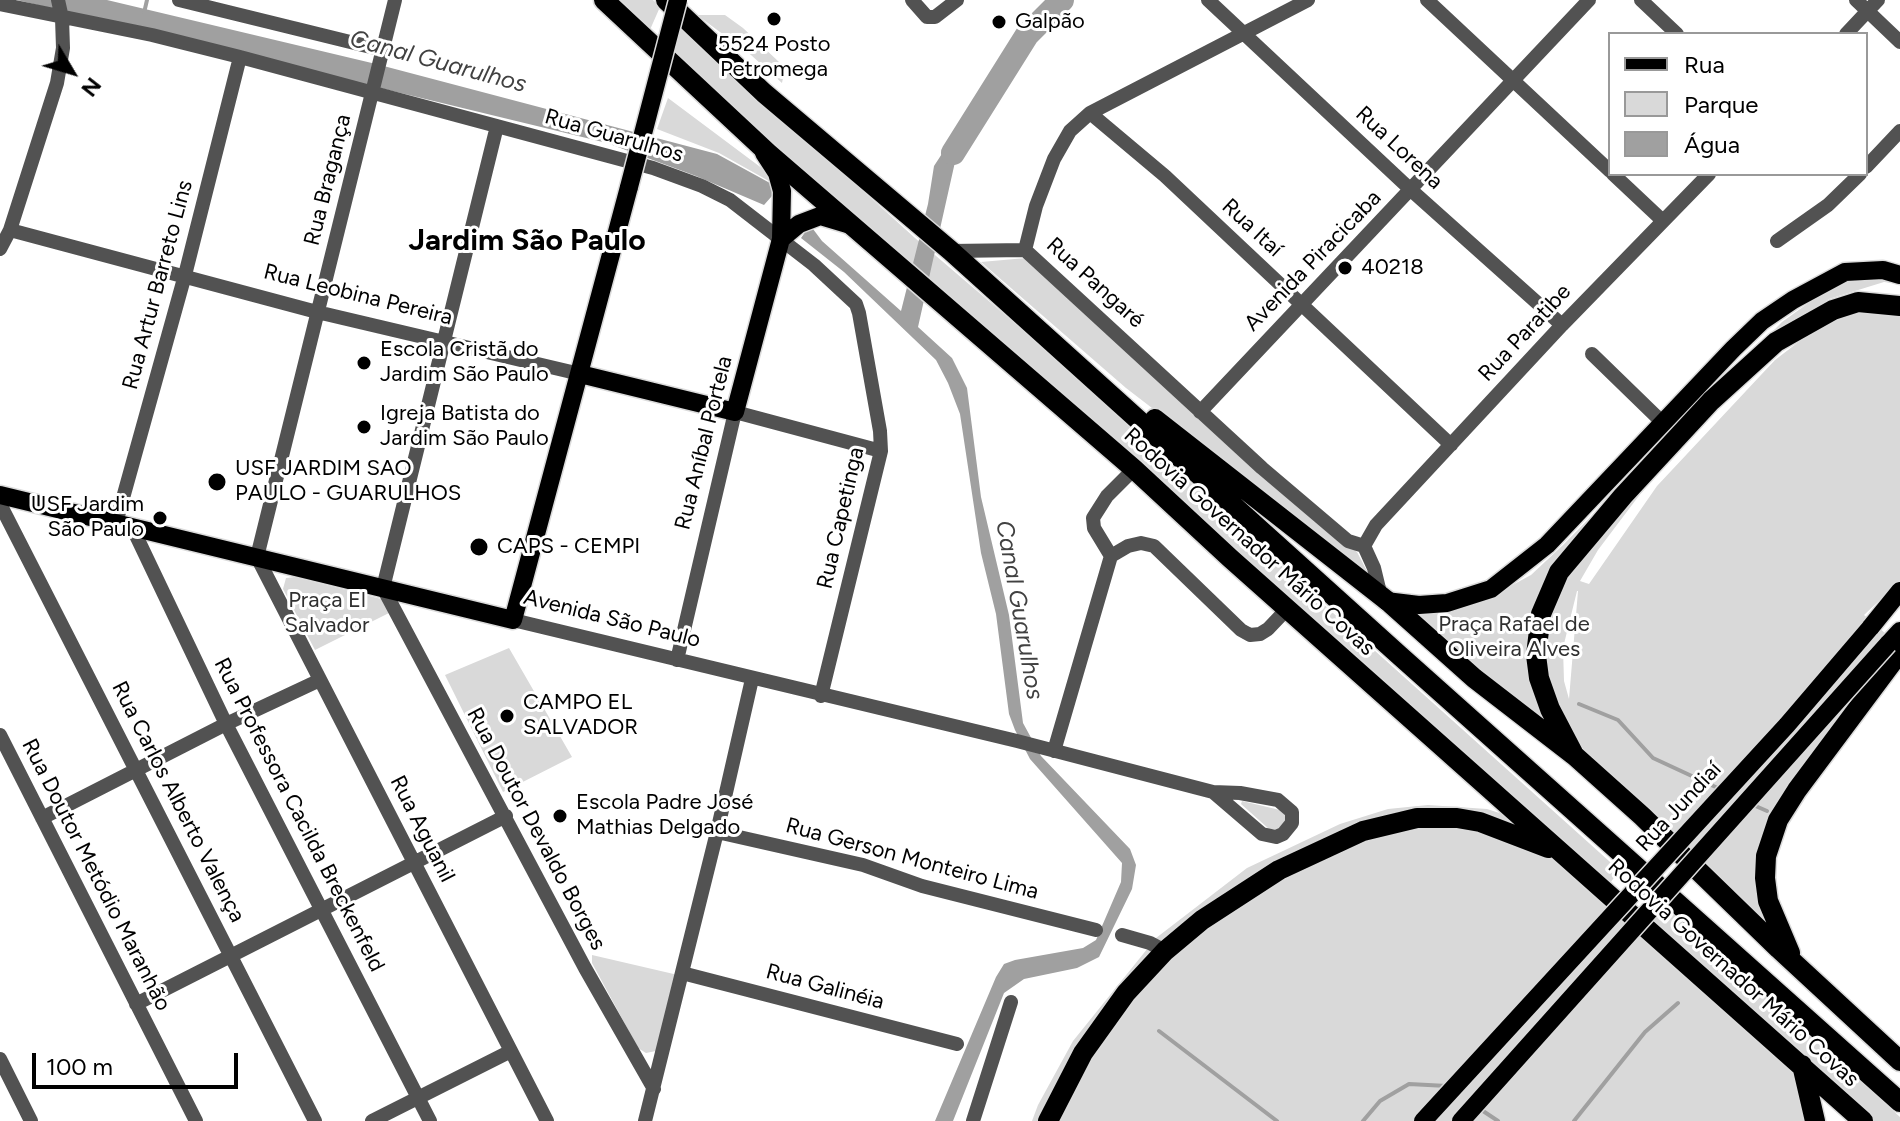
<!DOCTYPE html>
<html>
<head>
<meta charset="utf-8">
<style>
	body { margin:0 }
	#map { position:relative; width:1900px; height:1121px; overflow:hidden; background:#fff; font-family:Figtree,sans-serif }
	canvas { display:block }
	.legend { position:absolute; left:1608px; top:32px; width:260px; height:144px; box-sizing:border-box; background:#fff; border:2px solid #999; margin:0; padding:10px 14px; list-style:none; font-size:24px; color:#000 }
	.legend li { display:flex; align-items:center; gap:16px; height:40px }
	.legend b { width:40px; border:2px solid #999 }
	.north { position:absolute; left:32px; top:32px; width:80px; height:80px; -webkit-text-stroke:6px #fff; paint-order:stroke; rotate:128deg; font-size:22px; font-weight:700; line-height:32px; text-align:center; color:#000 }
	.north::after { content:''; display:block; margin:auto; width:28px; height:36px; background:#000; clip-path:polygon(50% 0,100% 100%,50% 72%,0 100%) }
	.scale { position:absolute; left:32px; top:1053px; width:206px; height:36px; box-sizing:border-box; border:4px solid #000; border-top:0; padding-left:10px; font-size:24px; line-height:28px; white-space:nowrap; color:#000; -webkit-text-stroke:6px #fff; paint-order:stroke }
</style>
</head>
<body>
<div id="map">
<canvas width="1900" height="1121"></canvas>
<ul class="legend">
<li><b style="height:10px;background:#000"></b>Rua</li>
<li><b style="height:22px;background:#d9d9d9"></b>Parque</li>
<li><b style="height:22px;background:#a0a0a0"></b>Água</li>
</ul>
<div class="north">N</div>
<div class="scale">100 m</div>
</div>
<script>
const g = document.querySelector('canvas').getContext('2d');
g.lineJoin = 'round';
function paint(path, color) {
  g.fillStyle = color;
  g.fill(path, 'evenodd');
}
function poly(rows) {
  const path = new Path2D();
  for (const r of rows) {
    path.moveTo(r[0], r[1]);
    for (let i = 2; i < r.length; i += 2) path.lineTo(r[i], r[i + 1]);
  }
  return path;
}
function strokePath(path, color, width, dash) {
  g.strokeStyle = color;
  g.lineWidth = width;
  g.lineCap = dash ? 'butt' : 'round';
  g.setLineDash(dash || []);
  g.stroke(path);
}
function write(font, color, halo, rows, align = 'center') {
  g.font = font + ' Figtree,sans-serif';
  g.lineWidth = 6;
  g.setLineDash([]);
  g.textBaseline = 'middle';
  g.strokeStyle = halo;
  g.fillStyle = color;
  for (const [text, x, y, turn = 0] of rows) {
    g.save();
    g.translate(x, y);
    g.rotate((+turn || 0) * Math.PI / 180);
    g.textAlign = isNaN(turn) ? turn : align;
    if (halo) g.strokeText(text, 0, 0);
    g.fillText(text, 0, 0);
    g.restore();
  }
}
paint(poly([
	[615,0,653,0,660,7,649,32],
	[697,15,725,15,743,28,779,62,784,73,782,83,751,55],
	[682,27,915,238,1038,343,1344,623,1619,870,1609,885,671,52],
	[668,98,771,175,776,185,719,153,657,129],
	[1026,258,1191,410,1357,552,1369,575,1126,388,981,262],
	[1900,267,1900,284,1884,282,1829,299,1794,325,1690,428,1598,550,1580,581,1589,584,1657,486,1775,360,1835,314,1900,303,1900,581,1864,615,1900,646,1772,824,1774,945,1390,603,1494,595,1531,575,1563,545,1782,322,1843,278],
	[1577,591,1578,591,1569,699,1564,681,1563,648],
	[295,577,389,601,395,610,315,650,283,589,286,578],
	[509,648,572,757,503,792,445,675],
	[1242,801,1280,810,1285,815,1285,824,1278,830,1269,829,1241,804],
	[1428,805,1487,809,1527,822,1802,1065,1815,1121,1032,1121,1038,1105,1073,1041,1156,938,1247,868,1340,824,1388,809],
	[1664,906,1775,1002,1900,1117,1900,1121,1868,1121,1649,922],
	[592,955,678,975,656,1051,646,1053,638,1048,592,963]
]), '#d9d9d9');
paint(poly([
	[17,0,107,0,376,64,717,154,779,188,764,205,696,176,607,143],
	[964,120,973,130,955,162,918,327,952,358,967,388,981,497,1009,615,1023,723,1041,756,1130,849,1136,865,1132,889,1099,957,1077,968,1024,979,1004,993,953,1121,935,1121,996,977,1004,964,1015,960,1083,948,1096,940,1121,882,1122,863,1030,759,1015,730,1009,714,996,614,981,553,960,414,948,383,936,360,844,272,801,238,810,225,822,241,901,311,928,204,934,166]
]), '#a0a0a0');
strokePath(poly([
	[144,13,147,0],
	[1579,704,1618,720,1653,758,1722,790],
	[1751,804,1767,811],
	[1159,1031,1277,1121],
	[1480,1109,1498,1121],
	[1363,1121,1380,1101,1409,1084,1447,1086],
	[1574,1121,1645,1032,1678,1003]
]), '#a0a0a0', 4);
strokePath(poly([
	[953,153,1027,35,1062,0]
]), '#a0a0a0', 24);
const major = poly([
	[781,239,799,224,820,216,850,225],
	[580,374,735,412,781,239,782,191,777,173,764,153],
	[0,495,513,620,629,187],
	[1386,601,1419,605,1447,603,1491,589,1547,545,1733,349,1762,321,1793,300,1845,272,1883,270,1900,275],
	[1870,628,1900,591],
	[1888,644,1900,631]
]);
const highway = poly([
	[604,0,768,153,1134,469,1230,558,1863,1121],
	[666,0,764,93,951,251,1399,655,1900,1102],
	[1155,419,1390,603,1474,678,1575,756,1642,816,1779,949,1900,1061],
	[1573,753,1550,709,1539,678,1536,655,1541,614,1559,572,1623,496,1711,401,1776,342,1833,310,1858,302,1900,306],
	[1790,953,1768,901,1765,878,1766,856,1778,820,1797,790,1900,652],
	[1802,1065,1815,1121],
	[1048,1121,1083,1053,1126,993,1165,951,1202,920,1279,870,1363,831,1417,818,1457,818,1480,822,1548,848]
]);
strokePath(major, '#dbdbdb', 21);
strokePath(highway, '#dbdbdb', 23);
strokePath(poly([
	[179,0,383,50],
	[395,0,257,557,547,1121],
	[912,0,927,17,935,17,957,0],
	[1208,0,1411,190,1562,325],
	[1308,0,1090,113,1070,131,1054,159,1036,206,1025,250,1262,468,1348,541,1364,546],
	[1427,0,1610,171],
	[1641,0,1677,34],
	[1856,0,1900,42],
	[0,4,152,35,240,57,653,168,702,186,730,200,814,265,856,304,859,313,880,431,881,451,821,696],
	[1846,34,1878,0],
	[1090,113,1165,176,1451,445],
	[497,126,383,588,585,968,654,1089],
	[1866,167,1900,131],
	[1613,174,1663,221],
	[10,230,317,312,580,374],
	[1777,241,1828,205,1860,174],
	[0,249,10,230,57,83,63,48,62,18,58,0],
	[951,251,1025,250],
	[1592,354,1662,422],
	[1200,412,1589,0],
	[0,504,315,1121],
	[116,523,185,275,240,57],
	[132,527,226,724,430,1121],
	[1111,556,1128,546,1141,543,1154,546,1241,630,1250,635,1260,634,1268,629,1287,609],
	[1381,597,1374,568,1364,546,1376,525,1562,325,1709,174],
	[513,620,1017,741,1213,792,1240,793,1278,800,1292,812,1292,823,1283,834,1276,837,1262,834,1213,792],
	[677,660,735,412,881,451],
	[0,735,196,1121],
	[1054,751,1111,556,1094,528,1093,518,1107,496,1134,469],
	[42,818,226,724,320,680],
	[717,832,863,865,922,886,1096,930],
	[1122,935,1150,943,1165,951],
	[682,973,957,1044],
	[136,1004,506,816],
	[0,1059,31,1121],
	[372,1121,511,1051],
	[645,1121,717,832,752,679],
	[973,1121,1011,1002]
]), '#525252', 14);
strokePath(major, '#000', 18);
strokePath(highway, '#000', 20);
const majorBridge = poly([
	[629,187,678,0],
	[1423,1121,1787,725,1870,628],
	[1461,1121,1888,644]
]);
strokePath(majorBridge, '#dbdbdb', 21, []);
strokePath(majorBridge, '#000', 18);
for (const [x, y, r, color] of [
	[774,19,8,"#000"],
	[999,22,8,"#000"],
	[1345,268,8,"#000"],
	[364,363,8,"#000"],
	[364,427,8,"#000"],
	[217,482,10,"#000"],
	[160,518,8,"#000"],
	[479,547,10,"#000"],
	[507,716,8,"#000"],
	[560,816,8,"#000"]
]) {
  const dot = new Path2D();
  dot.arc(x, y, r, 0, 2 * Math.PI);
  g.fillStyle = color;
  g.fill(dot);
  strokePath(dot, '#fff', 3);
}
write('22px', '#000', '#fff', [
	["Galpão",1015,22],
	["5524 Posto",774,45,"center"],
	["Petromega",774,70,"center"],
	["40218",1361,268],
	["Escola Cristã do",380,350],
	["Jardim São Paulo",380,375],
	["Igreja Batista do",380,414],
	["Jardim São Paulo",380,439],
	["USF JARDIM SAO",235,469],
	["PAULO - GUARULHOS",235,494],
	["USF Jardim",144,505,"right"],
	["São Paulo",144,530,"right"],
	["CAPS - CEMPI",497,547],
	["CAMPO EL",523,703],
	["SALVADOR",523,728],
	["Escola Padre José",576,803],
	["Mathias Delgado",576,828]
], 'left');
write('22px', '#000', '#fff', [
	["Rua Guarulhos",614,136,16],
	["Rua Lorena",1399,148,43],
	["Rua Bragança",328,180,-76],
	["Rua Itaí",1252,228,43],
	["Avenida Piracicaba",1313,261,-46],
	["Rua Pangaré",1095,283,42],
	["Rua Artur Barreto Lins",158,285,-75],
	["Rua Leobina Pereira",358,295,14],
	["Rua Paratibe",1525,333,-47],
	["Rua Aníbal Portela",704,443,-76],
	["Rua Capetinga",841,518,-77],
	["Rodovia Governador Mário Covas",1249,542,42],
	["Avenida São Paulo",612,619,14],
	["Rua Carlos Alberto Valença",178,802,63],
	["Rua Jundiaí",1679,807,-47],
	["Rua Professora Cacilda Breckenfeld",299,815,63],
	["Rua Aguanil",422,829,63],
	["Rua Doutor Devaldo Borges",536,829,62],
	["Rua Gerson Monteiro Lima",912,859,15],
	["Rua Doutor Metódio Maranhão",96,875,63],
	["Rodovia Governador Mário Covas",1733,973,42],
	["Rua Galinéia",825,987,15]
]);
write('22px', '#303030', '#fff', [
	["Praça El",327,601],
	["Salvador",327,626],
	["Praça Rafael de",1514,625],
	["Oliveira Alves",1514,650]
]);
write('italic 24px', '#414141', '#fff', [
	["Canal Guarulhos",438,62,15],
	["Canal Guarulhos",1019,610,80]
]);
write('bold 30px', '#000', '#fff', [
	["Jardim São Paulo",527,241]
]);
</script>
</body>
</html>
